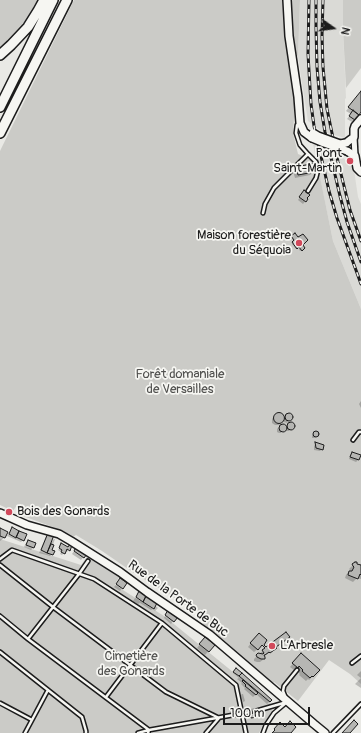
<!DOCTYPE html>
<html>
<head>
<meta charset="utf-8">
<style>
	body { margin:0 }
	#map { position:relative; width:361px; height:733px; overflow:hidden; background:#e9e9e5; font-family:Pangolin,sans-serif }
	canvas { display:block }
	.north { position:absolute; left:313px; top:8px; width:40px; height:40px; -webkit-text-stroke:3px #f6f6f2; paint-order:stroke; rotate:104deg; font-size:11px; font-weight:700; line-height:16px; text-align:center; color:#1c1c1c }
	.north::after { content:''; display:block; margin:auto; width:14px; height:18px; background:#1c1c1c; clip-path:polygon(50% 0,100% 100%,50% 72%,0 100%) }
	.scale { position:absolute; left:223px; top:707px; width:87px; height:18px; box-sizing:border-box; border:2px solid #1c1c1c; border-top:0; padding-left:5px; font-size:12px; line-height:14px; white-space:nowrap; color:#1c1c1c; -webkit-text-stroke:3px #f6f6f2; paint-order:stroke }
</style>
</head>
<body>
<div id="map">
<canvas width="361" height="733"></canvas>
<div class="north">N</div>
<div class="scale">100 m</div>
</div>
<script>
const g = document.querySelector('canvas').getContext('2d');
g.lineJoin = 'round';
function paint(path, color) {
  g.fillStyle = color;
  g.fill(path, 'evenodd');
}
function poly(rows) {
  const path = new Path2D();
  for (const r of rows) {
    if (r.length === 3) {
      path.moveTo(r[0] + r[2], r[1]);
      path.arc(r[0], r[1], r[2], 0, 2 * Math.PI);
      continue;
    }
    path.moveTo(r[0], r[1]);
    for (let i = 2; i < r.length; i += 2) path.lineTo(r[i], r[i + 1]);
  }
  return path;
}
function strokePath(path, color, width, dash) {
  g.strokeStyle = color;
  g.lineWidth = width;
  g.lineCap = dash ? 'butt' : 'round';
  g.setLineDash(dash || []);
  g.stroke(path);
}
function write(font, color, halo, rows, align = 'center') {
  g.font = font + ' Pangolin,sans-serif';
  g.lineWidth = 3.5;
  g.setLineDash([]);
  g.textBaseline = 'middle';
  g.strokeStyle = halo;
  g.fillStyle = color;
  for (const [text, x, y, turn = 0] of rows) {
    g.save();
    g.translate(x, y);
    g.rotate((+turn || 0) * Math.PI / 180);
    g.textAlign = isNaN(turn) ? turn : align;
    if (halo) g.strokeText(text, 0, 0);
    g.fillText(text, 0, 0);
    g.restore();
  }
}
paint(poly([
	[300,0,343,0,343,29,346,98,345,99,345,138,321,131,308,121,298,57],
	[313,144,324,149,326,159,342,157,349,163,354,170,358,197,361,204,361,309,333,241]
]), '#dadad6');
paint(poly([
	[0,0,40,0,22,29,0,49],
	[74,0,284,0,285,36,295,103,293,133,298,154,317,162,333,241,361,309,361,684,350,674,329,660,298,701,274,682,273,683,203,624,206,619,178,600,134,573,102,551,76,535,73,537,61,530,23,516,25,510,17,505,13,511,0,505,0,151],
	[291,0,300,0,298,57,294,49],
	[343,0,361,0,361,68,346,88,343,29],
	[0,539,81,565,87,557,119,577,115,585,164,616,270,702,272,711,263,725,259,733,0,733]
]), '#cbcbc7');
paint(poly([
	[361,92,361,110,352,122,347,119,351,114,346,111],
	[297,168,314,171,310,175,295,178,293,171],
	[302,194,307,199,303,204,298,200],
	[295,234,304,248,300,251,298,247,296,249,292,244,294,242,291,237],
	[361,401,361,408,359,404],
	[279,413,282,415,284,418,289,414,291,416,291,418,287,423,284,422,283,420,279,425,275,425,272,423,272,419,276,414],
	[291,423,294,426,294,427,289,431,286,431,285,428,281,433,279,433,277,432,277,429,281,425,283,425,286,427],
	[316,432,318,432,318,435,315,438,312,438,312,435],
	[316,444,322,449,320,451,314,450,314,446],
	[352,453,359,459,356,462,349,459,350,455],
	[0,529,6,532,4,538,0,541],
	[12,529,23,540,21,542,7,536,10,531],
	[49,534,51,542,54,539,55,539,51,550,52,554,50,556,39,553,46,536],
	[28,541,34,543,33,548,31,550,24,547,26,543],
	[62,545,68,548,71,546,67,552,65,551,62,555,60,554,61,552,58,550],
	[74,551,85,555,81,560,72,554],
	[355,563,356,564,361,565,361,579,357,578,353,582,345,578,346,575,350,570,349,569],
	[118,582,122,588,120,591,114,587],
	[139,592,158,608,155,611,153,609,151,610,140,603,138,604,133,601],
	[166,614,176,617,171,624,164,618],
	[286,633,272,651,266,655,265,654,263,656,264,659,260,662,257,662,254,661,254,659,259,654],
	[255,638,264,644,254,652,248,647],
	[202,642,214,645,205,655,197,648],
	[301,654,319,670,309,680,308,679,306,681,299,675,300,674,295,669,294,670,290,667],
	[236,669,271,700,267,704,256,694,253,697,244,689,245,688,241,684,242,683,237,679,239,678,233,673],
	[361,671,361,678,357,675],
	[361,678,361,688,355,684],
	[242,694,243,694,245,701,243,702,241,695],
	[254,708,256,716,251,718,248,710]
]), '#0003');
const building = poly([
	[361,91,361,112,359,115,348,107,361,91],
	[353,110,359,115,355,120,349,116,353,110],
	[315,163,317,169,314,172,298,175,296,167,315,163],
	[304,190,310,195,307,198,308,199,306,202,299,197,304,190],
	[295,233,298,237,303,234,308,240,303,245,305,248,302,251,299,247,297,249,292,242,294,240,291,236,295,233],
	[279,418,5.5],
	[289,417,4],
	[291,426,4],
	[283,428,4],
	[316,434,3],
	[315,442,324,445,323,450,316,448,315,442],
	[352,452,361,455,359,460,350,457,352,452],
	[12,527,19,531,16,538,9,534,12,527],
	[0,528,8,532,5,538,0,536,0,528],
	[19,531,27,534,24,541,16,537,19,531],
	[48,533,54,535,47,553,41,550,48,533],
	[28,540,36,543,34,548,26,545,28,540],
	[61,543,68,547,70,544,72,545,70,551,67,549,65,554,61,552,62,550,59,548,61,543],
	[51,544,54,545,52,550,55,551,53,555,47,553,51,544],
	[76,547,87,554,84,558,74,551,76,547],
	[355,562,357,562,357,564,361,565,361,575,360,574,358,579,348,575,349,571,352,571,354,567,353,566,352,564,355,562],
	[120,578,127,583,123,589,116,584,120,578],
	[139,591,146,596,143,602,136,597,139,591],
	[146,596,157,603,154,609,143,602,146,596],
	[168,610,178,617,174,622,165,615,168,610],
	[286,632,290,637,276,647,277,648,270,653,269,652,265,655,264,655,265,657,265,659,261,659,257,657,256,655,258,653,263,654,264,653,262,650,265,648,262,645,258,650,250,643,259,633,267,640,264,645,266,647,286,632],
	[205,637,215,645,209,652,199,644,205,637],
	[301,653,320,670,313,677,312,676,310,678,302,671,303,670,299,666,298,668,292,663,301,653],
	[236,668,242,673,239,676,233,672,236,668],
	[242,673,272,700,270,702,239,676,242,673],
	[243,680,258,693,256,695,245,686,246,685,242,681,243,680],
	[256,712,257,717,251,718,250,714,256,712],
	[354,720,358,724,350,733,342,733,354,720],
	[290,721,296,727,291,733,272,733,275,730,274,729,280,722,285,727,290,721]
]);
paint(building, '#b6b6b3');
strokePath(building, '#1c1c1c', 1);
const lane = poly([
	[308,191,316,178,318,170,316,162,308,154],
	[263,213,265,204,274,188,308,154,300,145,296,133,297,125,299,124],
	[353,440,359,432,361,432],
	[0,559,12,550,94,579,162,623,236,685,246,733],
	[0,565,53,607,166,692,219,718,206,733],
	[0,616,28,639,149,730,148,733],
	[28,639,79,574,88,561],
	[0,652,82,717,86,731,86,733],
	[352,663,361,656],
	[285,696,283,691,284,686,297,670],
	[106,697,162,623],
	[0,703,32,720],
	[256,711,287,702],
	[25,733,48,690],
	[138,733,149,730,250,712],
	[263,733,266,725,274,713,287,702],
	[333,733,361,704]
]);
const street = poly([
	[354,137,355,156]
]);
const secondary = poly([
	[287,0,289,36,298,97,300,123,304,132,312,138],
	[346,143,354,137,354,129,355,126,361,119],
	[347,151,355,156,357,168,361,172],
	[0,513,27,525,59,534,71,541,120,572,147,592,210,635,314,724,325,733]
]);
const highway = poly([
	[0,55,11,45,28,27,38,11,44,0],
	[0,107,53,0],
	[0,133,67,0]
]);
strokePath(lane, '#1c1c1c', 5.5);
strokePath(street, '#1c1c1c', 8);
strokePath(secondary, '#1c1c1c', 10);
strokePath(highway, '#1c1c1c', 12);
strokePath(lane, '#f6f6f2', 2.5);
strokePath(street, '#f6f6f2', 5);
strokePath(secondary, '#f6f6f2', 7);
strokePath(highway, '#f6f6f2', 9);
const rail = poly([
	[309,0,308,54,311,104,314,126,329,191,337,218,361,284],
	[316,0,316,28,317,67,320,102,325,132,340,196,347,222,361,262],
	[323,0,322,36,323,67,327,109,338,162,350,210,361,241]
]);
strokePath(rail, '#1c1c1c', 3);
strokePath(rail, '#f6f6f2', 1.5, [4.5]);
const secondaryBridge = poly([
	[313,133,318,136,340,144,346,143],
	[312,138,324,143,347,151]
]);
strokePath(secondaryBridge, '#1c1c1c', 10, []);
strokePath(secondaryBridge, '#f6f6f2', 7);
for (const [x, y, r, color] of [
	[350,161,4,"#d1495b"],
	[299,243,4,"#d1495b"],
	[9,512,4,"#d1495b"],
	[272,646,4,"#d1495b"]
]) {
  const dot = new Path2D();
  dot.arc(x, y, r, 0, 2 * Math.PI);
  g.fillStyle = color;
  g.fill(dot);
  strokePath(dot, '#f6f6f2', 1.5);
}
write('13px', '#1c1c1c', '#f6f6f2', [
	["Pont",342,154],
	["Saint-Martin",342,169],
	["Maison forestière",291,236],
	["du Séquoia",291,251],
	["Bois des Gonards",17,512,"left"],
	["L’Arbresle",280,646,"left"]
], 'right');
write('13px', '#51514f', '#f6f6f2', [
	["Forêt domaniale",180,375],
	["de Versailles",180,390],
	["Cimetière",131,657],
	["des Gonards",131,672]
]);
write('13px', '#1c1c1c', '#f6f6f2', [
	["Rue de la Porte de Buc",178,599,36]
]);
</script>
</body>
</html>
